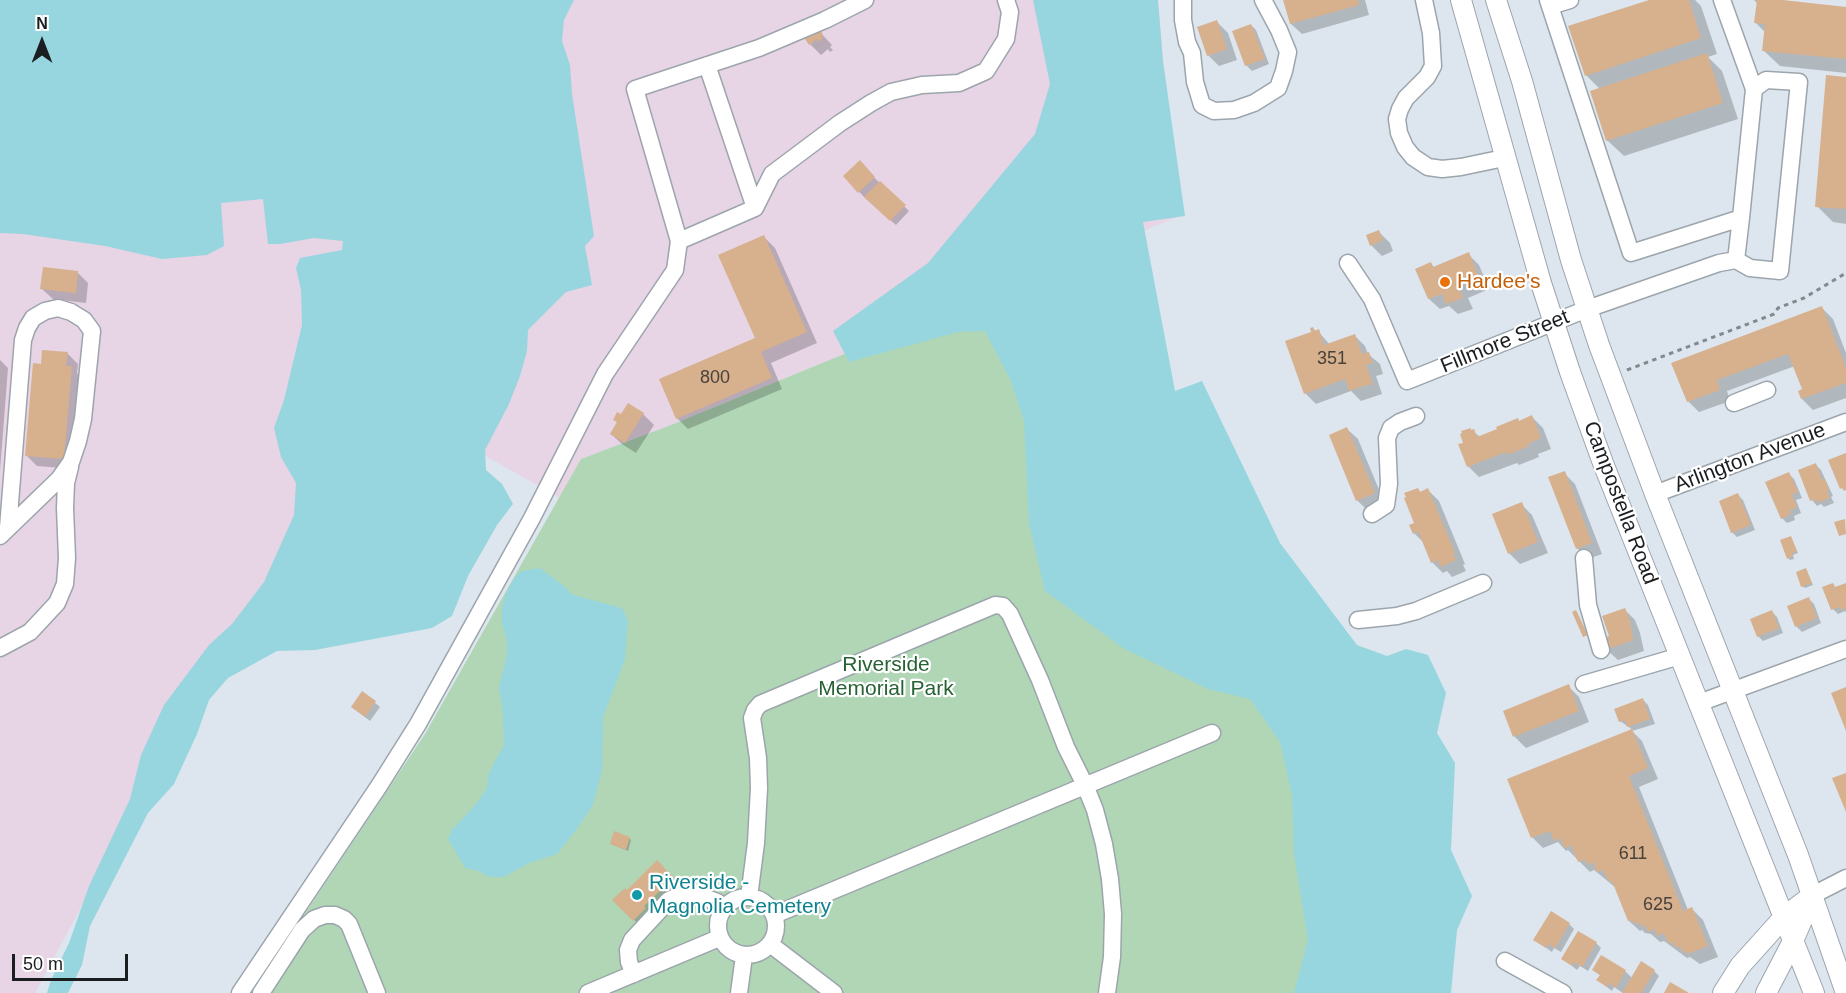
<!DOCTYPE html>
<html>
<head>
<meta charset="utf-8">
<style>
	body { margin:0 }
	#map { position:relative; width:1846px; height:993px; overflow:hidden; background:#dde6ee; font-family:Arial,sans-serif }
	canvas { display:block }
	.north { position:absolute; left:12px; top:12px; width:60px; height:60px; -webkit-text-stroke:4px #fff; paint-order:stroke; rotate:0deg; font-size:16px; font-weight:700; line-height:24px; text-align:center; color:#1a1e20 }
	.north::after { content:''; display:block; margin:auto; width:21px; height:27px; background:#1a1e20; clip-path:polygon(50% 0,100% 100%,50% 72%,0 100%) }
	.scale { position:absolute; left:12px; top:954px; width:116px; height:27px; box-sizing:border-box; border:3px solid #1a1e20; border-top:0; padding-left:8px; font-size:18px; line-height:21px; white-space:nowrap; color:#1a1e20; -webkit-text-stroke:4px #fff; paint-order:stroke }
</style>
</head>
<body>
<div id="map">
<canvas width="1846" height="993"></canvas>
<div class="north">N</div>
<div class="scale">50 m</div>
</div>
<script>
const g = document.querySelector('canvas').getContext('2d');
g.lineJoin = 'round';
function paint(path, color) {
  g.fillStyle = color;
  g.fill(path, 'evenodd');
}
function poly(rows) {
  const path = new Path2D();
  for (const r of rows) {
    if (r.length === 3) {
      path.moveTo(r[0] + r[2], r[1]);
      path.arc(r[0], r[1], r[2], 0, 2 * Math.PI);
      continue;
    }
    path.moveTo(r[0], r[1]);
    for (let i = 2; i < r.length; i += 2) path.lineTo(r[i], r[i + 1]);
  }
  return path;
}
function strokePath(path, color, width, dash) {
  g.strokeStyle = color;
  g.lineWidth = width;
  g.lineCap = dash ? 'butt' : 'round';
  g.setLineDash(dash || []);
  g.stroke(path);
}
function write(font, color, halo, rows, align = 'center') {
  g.font = font + ' Arial,sans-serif';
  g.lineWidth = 4.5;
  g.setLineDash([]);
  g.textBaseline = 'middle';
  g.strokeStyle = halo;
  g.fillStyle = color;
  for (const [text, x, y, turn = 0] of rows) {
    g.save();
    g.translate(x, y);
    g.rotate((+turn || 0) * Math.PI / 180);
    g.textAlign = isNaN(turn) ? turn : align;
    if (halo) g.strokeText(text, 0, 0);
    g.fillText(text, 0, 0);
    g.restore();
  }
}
paint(poly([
	[0,0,1158,0,1177,217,671,425,581,459,560,498,429,424,169,744,35,993,0,993]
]), '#e7d4e4');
paint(poly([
	[1066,263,1287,723,1316,993,252,993,425,734,581,459,671,425]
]), '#b0d6b5');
paint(poly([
	[0,0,574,0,564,20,562,41,570,65,572,94,594,236,585,246,592,285,566,292,528,330,527,351,520,376,509,404,485,450,486,470,502,484,513,504,497,525,468,576,452,616,432,628,315,650,277,651,228,678,209,700,197,734,174,784,148,813,90,926,82,965,68,993,47,993,51,980,69,943,89,886,130,799,141,755,164,705,209,645,232,624,264,582,294,515,296,483,281,457,274,428,284,400,302,325,301,290,296,268,300,258,342,250,343,241,314,238,280,244,268,244,263,199,221,203,224,246,207,255,162,259,105,246,23,234,0,233],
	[1033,0,1158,0,1163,61,1185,216,1143,222,1175,391,1202,381,1280,543,1357,645,1387,656,1406,649,1428,655,1446,693,1437,733,1455,763,1451,850,1472,896,1457,930,1451,993,1294,993,1308,940,1294,853,1292,795,1280,742,1250,699,1208,689,1123,648,1045,591,1029,524,1024,421,1011,381,985,331,958,332,849,362,833,331,928,263,1035,134,1050,84],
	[540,568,565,587,573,595,622,608,628,621,625,659,603,717,602,770,593,805,576,830,557,854,529,863,504,877,490,877,478,871,465,868,448,839,452,830,476,804,487,788,488,776,495,761,504,746,503,713,499,688,507,654,507,641,502,623,502,607,507,591,515,577,522,571]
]), '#97d6df');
paint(poly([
	[1284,0,1365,0,1369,15,1302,34,1291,24],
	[1654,0,1695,0,1701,6,1717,54,1708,57,1722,71,1738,119,1624,156,1607,140,1600,89,1586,75],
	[1754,0,1773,0,1846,8,1846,73,1780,66,1763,50,1765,32,1756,23,1758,4],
	[1217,22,1228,33,1237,60,1219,66,1208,55],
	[1251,25,1256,30,1269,64,1252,71,1247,66,1234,32],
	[816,28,832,45,830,47,833,50,830,52,828,49,821,55,810,44],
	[1846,78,1846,224,1833,222,1817,206],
	[859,163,909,211,896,225,864,197,845,176],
	[1379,232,1390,243,1393,251,1382,256,1371,245],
	[764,237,775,248,817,343,771,363,782,389,688,429,677,418,661,380,757,339],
	[1468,254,1479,265,1489,289,1468,298,1473,309,1458,314,1449,306,1440,309,1429,299,1431,264,1435,268],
	[77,272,88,283,86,303,53,299,42,289],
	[1822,308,1833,319,1846,353,1846,398,1813,410,1802,399,1800,392,1804,390,1795,366,1727,391,1730,401,1699,412,1688,401,1673,364],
	[1313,328,1316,332,1318,331,1330,345,1354,335,1365,346,1368,354,1380,364,1383,374,1376,376,1382,394,1361,401,1351,391,1316,404,1305,393],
	[67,353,78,364,77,373,82,379,74,469,37,466,26,455,42,365],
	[0,360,8,368,0,471],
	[643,414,654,425,636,453,622,444,611,434,618,423,615,420,622,416],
	[1532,417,1543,428,1551,449,1538,454,1539,457,1519,465,1517,463,1479,477,1468,466,1465,443,1472,431,1473,431,1480,437],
	[1347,429,1358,439,1385,504,1368,511,1357,500],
	[1816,465,1821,470,1833,496,1831,497,1834,503,1824,507,1821,504,1817,506,1812,500],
	[1564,473,1575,484,1602,554,1588,559,1577,548],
	[1789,474,1794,479,1802,498,1796,500,1801,513,1794,516,1795,520,1787,523,1782,518],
	[1418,489,1421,493,1428,490,1439,501,1465,564,1463,565,1466,571,1452,577,1447,571,1443,573,1432,562,1424,543,1414,533,1416,524],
	[1738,495,1743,500,1755,530,1737,537,1732,532],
	[1521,504,1532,515,1548,553,1520,564,1510,554,1494,515],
	[1791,538,1798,553,1793,555,1794,559,1790,560,1788,558],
	[1806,570,1813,585,1805,588,1802,586],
	[1833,584,1836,588,1846,584,1846,613,1845,611,1838,614,1833,609],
	[1809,599,1814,604,1821,623,1802,632,1797,627,1789,607],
	[1624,609,1635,620,1640,633,1644,651,1618,660,1607,650,1611,637],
	[1772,612,1777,617,1783,633,1763,641,1758,636],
	[1568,686,1579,697,1589,722,1526,748,1515,737,1505,712],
	[363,693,380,707,370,721,352,707],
	[1643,700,1648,705,1655,724,1632,731,1642,741,1658,779,1639,787,1688,910,1692,909,1703,920,1718,957,1700,964,1690,957,1687,958,1664,941,1660,942,1651,934,1645,933,1642,930,1640,931,1629,921,1616,888,1594,870,1590,872,1568,850,1566,851,1558,842,1543,848,1532,837,1509,780,1633,730,1620,721],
	[629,838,631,840,628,851,611,844],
	[657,863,681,886,642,928,615,900,627,892],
	[1569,924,1574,929,1561,952,1554,948,1552,952,1535,940],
	[1596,943,1601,948,1588,971,1580,966,1577,970,1563,959],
	[1602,957,1625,971,1632,978,1654,971,1659,976,1649,993,1623,993,1614,987,1612,991,1598,980,1601,976,1594,970]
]), '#0003');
paint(poly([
	[1283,0,1358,0,1359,5,1290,24],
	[1649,0,1689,0,1701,38,1585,76,1568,26],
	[1757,0,1783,0,1846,7,1846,59,1762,51,1765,24,1754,23],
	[1217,20,1227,49,1207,56,1197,27],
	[1251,24,1265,59,1245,66,1232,31],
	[816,26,823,34,821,35,823,38,818,42,817,39,809,45,803,36],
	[1707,53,1723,103,1606,141,1590,91],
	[1826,75,1846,77,1846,209,1815,207],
	[860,160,875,177,858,193,843,176],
	[880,181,906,205,890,221,864,197],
	[1379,230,1383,240,1370,246,1366,235],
	[764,235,807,332,761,352,772,378,676,419,659,379,755,338,718,255],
	[1469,252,1479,278,1458,287,1463,298,1446,304,1442,294,1428,299,1415,269,1431,262,1433,267],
	[43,267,78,271,76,293,40,289],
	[1822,306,1846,368,1846,383,1801,399,1798,391,1802,389,1788,354,1717,380,1720,390,1687,402,1671,363],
	[1313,327,1314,331,1319,329,1324,345,1355,334,1362,354,1369,352,1373,363,1366,365,1373,385,1371,386,1370,384,1349,391,1345,379,1304,394,1285,341,1311,332,1310,328],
	[42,350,68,352,66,366,72,366,64,459,25,456,33,363,41,364],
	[628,403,644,413,625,443,610,434,617,422,613,420,617,412,621,414],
	[1532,415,1541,438,1528,444,1529,446,1507,455,1506,452,1467,467,1458,444,1463,443,1460,434,1462,433,1461,431,1471,428,1471,430,1474,429,1477,437,1497,429,1496,427,1518,418,1519,421],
	[1347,427,1375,493,1356,501,1329,435],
	[1846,453,1846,490,1844,491,1842,488,1840,489,1828,460],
	[1816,463,1822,480,1825,479,1829,490,1827,492,1830,498,1817,503,1816,499,1810,501,1798,470],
	[1565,471,1592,543,1576,549,1548,477],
	[1789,472,1798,492,1792,495,1797,507,1789,511,1791,514,1781,519,1765,482],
	[1418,488,1420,492,1428,488,1455,553,1453,554,1456,560,1440,567,1438,560,1431,563,1418,531,1413,534,1409,525,1414,523,1404,498,1406,497,1404,493],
	[1738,493,1751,525,1731,533,1719,501],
	[1522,502,1538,542,1508,554,1492,514],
	[1845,519,1846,534,1839,536,1834,522],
	[1791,536,1797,551,1792,553,1793,556,1787,559,1780,540],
	[1806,568,1812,583,1801,587,1796,572],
	[1833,583,1835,587,1846,583,1846,609,1842,610,1840,607,1831,610,1822,587],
	[1809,597,1817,618,1795,627,1787,606],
	[1625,608,1630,621,1633,640,1606,650,1602,639,1609,636,1602,616],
	[1576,610,1588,635,1583,637,1572,612],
	[1772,610,1779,628,1757,637,1750,619],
	[1569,684,1579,711,1513,737,1503,711],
	[1846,687,1846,731,1831,693],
	[362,691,376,701,365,717,351,707],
	[1643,698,1650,719,1627,727,1625,720,1619,722,1614,709],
	[1632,729,1648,768,1629,776,1683,911,1692,907,1708,946,1688,954,1686,951,1683,953,1680,946,1675,948,1672,942,1668,943,1664,933,1657,936,1655,929,1648,932,1645,925,1642,927,1640,923,1637,924,1636,922,1633,923,1632,920,1628,921,1612,881,1609,882,1603,870,1597,872,1593,862,1587,865,1585,859,1578,862,1571,845,1564,848,1560,838,1554,841,1550,831,1531,838,1507,779],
	[1846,773,1846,812,1832,778],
	[614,831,630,837,626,850,610,844],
	[657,860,674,878,644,906,646,908,633,921,612,900,625,888,627,890],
	[1551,911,1570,923,1555,948,1548,944,1546,948,1533,940],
	[1578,931,1597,942,1582,967,1574,962,1572,966,1561,959],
	[1601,955,1626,970,1616,988,1609,983,1607,987,1596,980,1600,975,1592,970],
	[1641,961,1655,970,1641,993,1622,993],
	[1670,982,1689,993,1664,993]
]), '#d7b08d');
const minor = poly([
	[1183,0,1183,20,1187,42,1192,53,1195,82,1202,105,1214,111,1234,110,1254,103,1278,88,1284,71,1288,52,1279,30,1263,0],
	[1424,0,1431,33,1433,66,1427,77,1406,98,1400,109,1397,119,1399,133,1405,147,1413,157,1428,167,1442,169,1461,167,1504,158],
	[1548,0,1631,253,1741,218,1736,260],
	[1722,0,1754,89],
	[1550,6,1570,0],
	[707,65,755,208],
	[679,241,755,208,772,174,840,123,871,103,891,92,922,85,959,83,986,71,1006,39,1010,12,1006,0],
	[1348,263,1372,299,1407,381,1587,309,1719,263,1736,260,1750,268,1780,271,1799,82,1766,80,1754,89,1741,218],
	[1734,403,1767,390],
	[1655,494,1846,422],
	[1372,514,1386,505,1389,484,1387,438,1391,428,1400,422,1416,416],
	[0,536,59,479,71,462,78,441,83,419,92,331,84,320,71,312,58,308,45,311,33,318,27,328,23,340,8,528],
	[1584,558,1588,605,1601,650],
	[1358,620,1397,616,1416,611,1483,583],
	[0,648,30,632,57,603,65,584,67,558,65,508,66,483,70,467],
	[1584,684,1680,656],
	[1699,703,1846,649],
	[1813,895,1846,878],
	[747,926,29],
	[749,897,756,843,759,788,758,758,752,718,755,710,760,704,995,605,1003,606,1010,614,1040,680,1066,747,1085,785,1095,810,1104,844,1110,879,1113,914,1112,957,1107,993],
	[774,915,1212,733],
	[770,944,834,993],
	[1505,961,1563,993],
	[634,974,629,962,628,950,632,940,669,900,685,893,699,895,717,902,724,907],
	[240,993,379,786,418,724,532,518,605,374,675,270,679,241,635,89,759,48,825,20,865,0],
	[261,993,302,930,314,919,325,915,335,915,344,919,349,924,377,993],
	[588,993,719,938],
	[739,993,744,956]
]);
const major = poly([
	[1461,0,1541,283,1570,372,1603,463,1814,993],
	[1496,0,1522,81,1571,260,1599,345,1655,494,1798,855,1846,993],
	[1723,993,1740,966,1784,917,1813,895],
	[1766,993,1793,941,1812,897]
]);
strokePath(minor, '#9ca5ac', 19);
strokePath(major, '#9ca5ac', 22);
strokePath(poly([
	[1627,370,1774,314,1778,308,1804,298,1846,273]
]), '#82898e', 3, [4.5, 4.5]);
strokePath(minor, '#fff', 16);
strokePath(major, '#fff', 20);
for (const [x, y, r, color] of [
	[1445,282,6,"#e8710a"],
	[637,895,6,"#0f9aa8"]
]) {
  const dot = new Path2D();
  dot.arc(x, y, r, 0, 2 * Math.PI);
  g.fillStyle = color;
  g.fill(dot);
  strokePath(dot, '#fff', 2);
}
write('18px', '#49423b', null, [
	["351",1332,359],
	["800",715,378],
	["611",1633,854],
	["625",1658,905]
]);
write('21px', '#c56008', '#fff', [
	["Hardee's",1457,282]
], 'left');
write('21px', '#1a1e20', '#fff', [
	["Fillmore Street",1505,342,-22],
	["Arlington Avenue",1750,458,-21],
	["Campostella Road",1620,503,69]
]);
write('21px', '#276235', '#fff', [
	["Riverside",886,665],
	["Memorial Park",886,689]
]);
write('21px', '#0d838f', '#fff', [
	["Riverside -",649,883],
	["Magnolia Cemetery",649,907]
], 'left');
</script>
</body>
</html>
